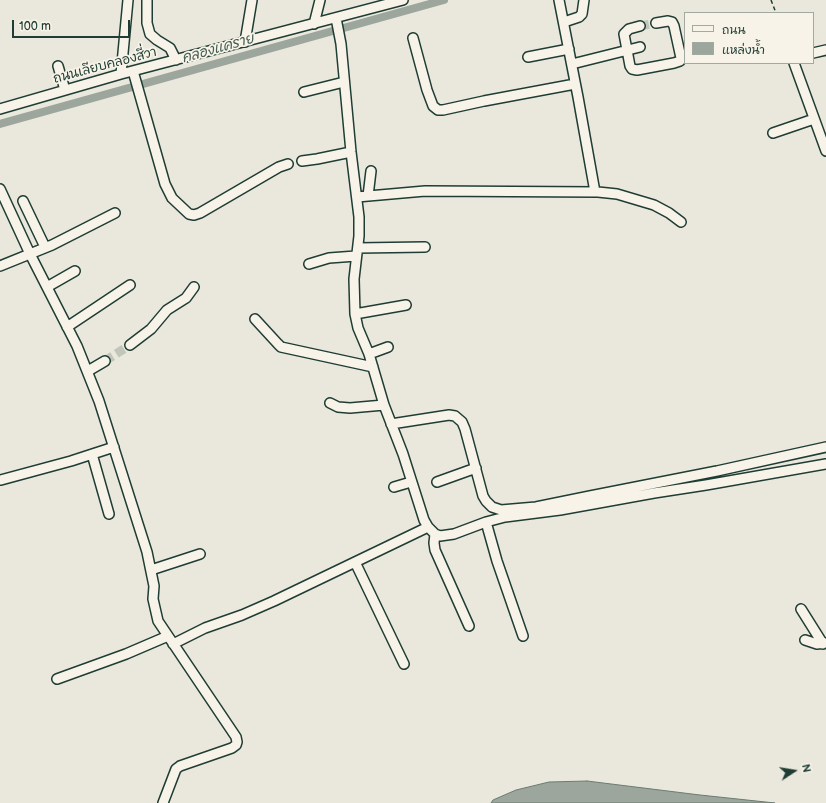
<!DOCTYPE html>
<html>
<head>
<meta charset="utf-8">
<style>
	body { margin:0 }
	#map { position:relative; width:826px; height:803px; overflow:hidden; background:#eae8dd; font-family:"Balsamiq Sans","Playpen Sans Thai",sans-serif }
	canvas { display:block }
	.legend { position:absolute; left:684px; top:12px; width:130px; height:52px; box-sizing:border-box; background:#f7f3e8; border:1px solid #a1aaa0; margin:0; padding:5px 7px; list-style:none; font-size:12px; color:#1f3d34 }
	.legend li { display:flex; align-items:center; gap:8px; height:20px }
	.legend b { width:20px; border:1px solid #a1aaa0 }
	.north { position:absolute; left:774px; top:751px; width:40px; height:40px; -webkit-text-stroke:3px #f7f3e8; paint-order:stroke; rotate:78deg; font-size:11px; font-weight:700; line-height:16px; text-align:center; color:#1f3d34 }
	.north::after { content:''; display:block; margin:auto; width:14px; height:18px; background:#1f3d34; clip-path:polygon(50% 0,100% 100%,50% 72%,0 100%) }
	.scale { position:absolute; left:12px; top:20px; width:118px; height:18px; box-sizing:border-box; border:2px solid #1f3d34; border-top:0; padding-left:5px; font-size:12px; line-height:14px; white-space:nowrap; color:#1f3d34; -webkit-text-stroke:3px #f7f3e8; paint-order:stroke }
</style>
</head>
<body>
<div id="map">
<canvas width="826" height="803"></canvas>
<ul class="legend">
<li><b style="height:5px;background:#f7f3e8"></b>ถนน</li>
<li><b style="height:11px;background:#9ca69c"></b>แหล่งน้ำ</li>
</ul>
<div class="north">N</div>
<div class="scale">100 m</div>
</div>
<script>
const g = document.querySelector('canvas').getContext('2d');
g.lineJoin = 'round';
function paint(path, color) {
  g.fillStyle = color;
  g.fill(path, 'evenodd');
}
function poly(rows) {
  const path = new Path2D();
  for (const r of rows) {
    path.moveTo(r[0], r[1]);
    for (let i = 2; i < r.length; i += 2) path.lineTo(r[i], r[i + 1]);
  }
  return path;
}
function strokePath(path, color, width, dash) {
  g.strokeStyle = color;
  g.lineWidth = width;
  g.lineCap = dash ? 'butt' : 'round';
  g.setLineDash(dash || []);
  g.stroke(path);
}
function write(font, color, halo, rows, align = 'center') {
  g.font = font + ' "Balsamiq Sans","Playpen Sans Thai",sans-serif';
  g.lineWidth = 3.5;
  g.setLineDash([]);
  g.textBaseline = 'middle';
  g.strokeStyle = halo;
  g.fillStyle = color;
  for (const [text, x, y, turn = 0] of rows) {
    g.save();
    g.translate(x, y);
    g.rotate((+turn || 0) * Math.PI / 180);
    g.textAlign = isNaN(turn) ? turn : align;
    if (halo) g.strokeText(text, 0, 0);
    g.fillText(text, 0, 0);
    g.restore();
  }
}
const water = poly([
	[587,781,700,795,775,803,491,803,493,800,516,790,549,782,587,781]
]);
paint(water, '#9ca69c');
strokePath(water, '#6a7c72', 1);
strokePath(poly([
	[0,124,444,0]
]), '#9ca69c', 8);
strokePath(poly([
	[640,26,656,23],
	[105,361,130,345]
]), '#c1c6bb', 9, [9, 4.5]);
const minor = poly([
	[147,0,147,23,150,34,157,40,170,48,176,60],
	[559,0,578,97,595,192],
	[336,18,341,44,351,152,359,217,359,236,354,279,355,314,358,328,369,354,384,405,403,454,424,520,428,527,435,534,440,536,454,534,486,522,505,517,560,510,654,493,706,485,826,464],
	[564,22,579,17,582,14,584,0],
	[314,24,320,0],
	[640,26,629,29,624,34,630,66,632,69,637,70,674,63,680,61,681,58,674,26,672,22,668,21,656,23],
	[413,38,427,90,433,106,438,110,443,110,484,101,575,84],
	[245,42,252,0],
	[813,53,826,50],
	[528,57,569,49],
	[794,63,826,151],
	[572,64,640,47],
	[58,66,65,90],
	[133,71,165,184,172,198,189,214,194,215,200,213,279,167,288,164],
	[121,74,128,0],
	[304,92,344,82],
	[0,109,121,74,403,0],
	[773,133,814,119],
	[302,161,317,159,351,152],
	[0,189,30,254,77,346,99,401,147,552,154,586,153,599,158,621,236,737,237,742,236,745,232,748,180,766,176,769,163,803],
	[368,196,371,171],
	[357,197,425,191,598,192,617,194,654,205,669,213,681,222],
	[23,201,45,247],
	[358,248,425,247],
	[309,264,329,258,356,256],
	[0,266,52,245,115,213],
	[47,287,75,271],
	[355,314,406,305],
	[255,319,278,344,281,347,373,367],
	[67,327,130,285],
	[130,345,151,329,167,310,186,298,194,287],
	[369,354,388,347],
	[88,371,105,361],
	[330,403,338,407,350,408,384,405],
	[391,424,449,415,455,416,462,422,465,429,483,496,486,501,492,507,501,510,536,507,590,496,717,471,826,447],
	[92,454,109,514],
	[1,480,71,461,114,447],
	[437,482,476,468],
	[394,487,411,482],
	[486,522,497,561,523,636],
	[435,534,434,543,435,550,469,626],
	[355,562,404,664],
	[151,570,200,554],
	[801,609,823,644],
	[805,640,817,644,826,643],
	[173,644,205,628,242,615,274,601,428,527],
	[57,679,126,654,168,636]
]);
strokePath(minor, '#1f3d34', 12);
strokePath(poly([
	[771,0,776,13]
]), '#1f3d34', 1.5, [4, 3]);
strokePath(minor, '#f7f3e8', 9);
write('13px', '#1f3d34', '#f7f3e8', [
	["ถนนเลียบคลองสี่วา",105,66,-15]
]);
write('italic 14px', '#445c53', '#f7f3e8', [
	["คลองเเคราย",218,49,-16]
]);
</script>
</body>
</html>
